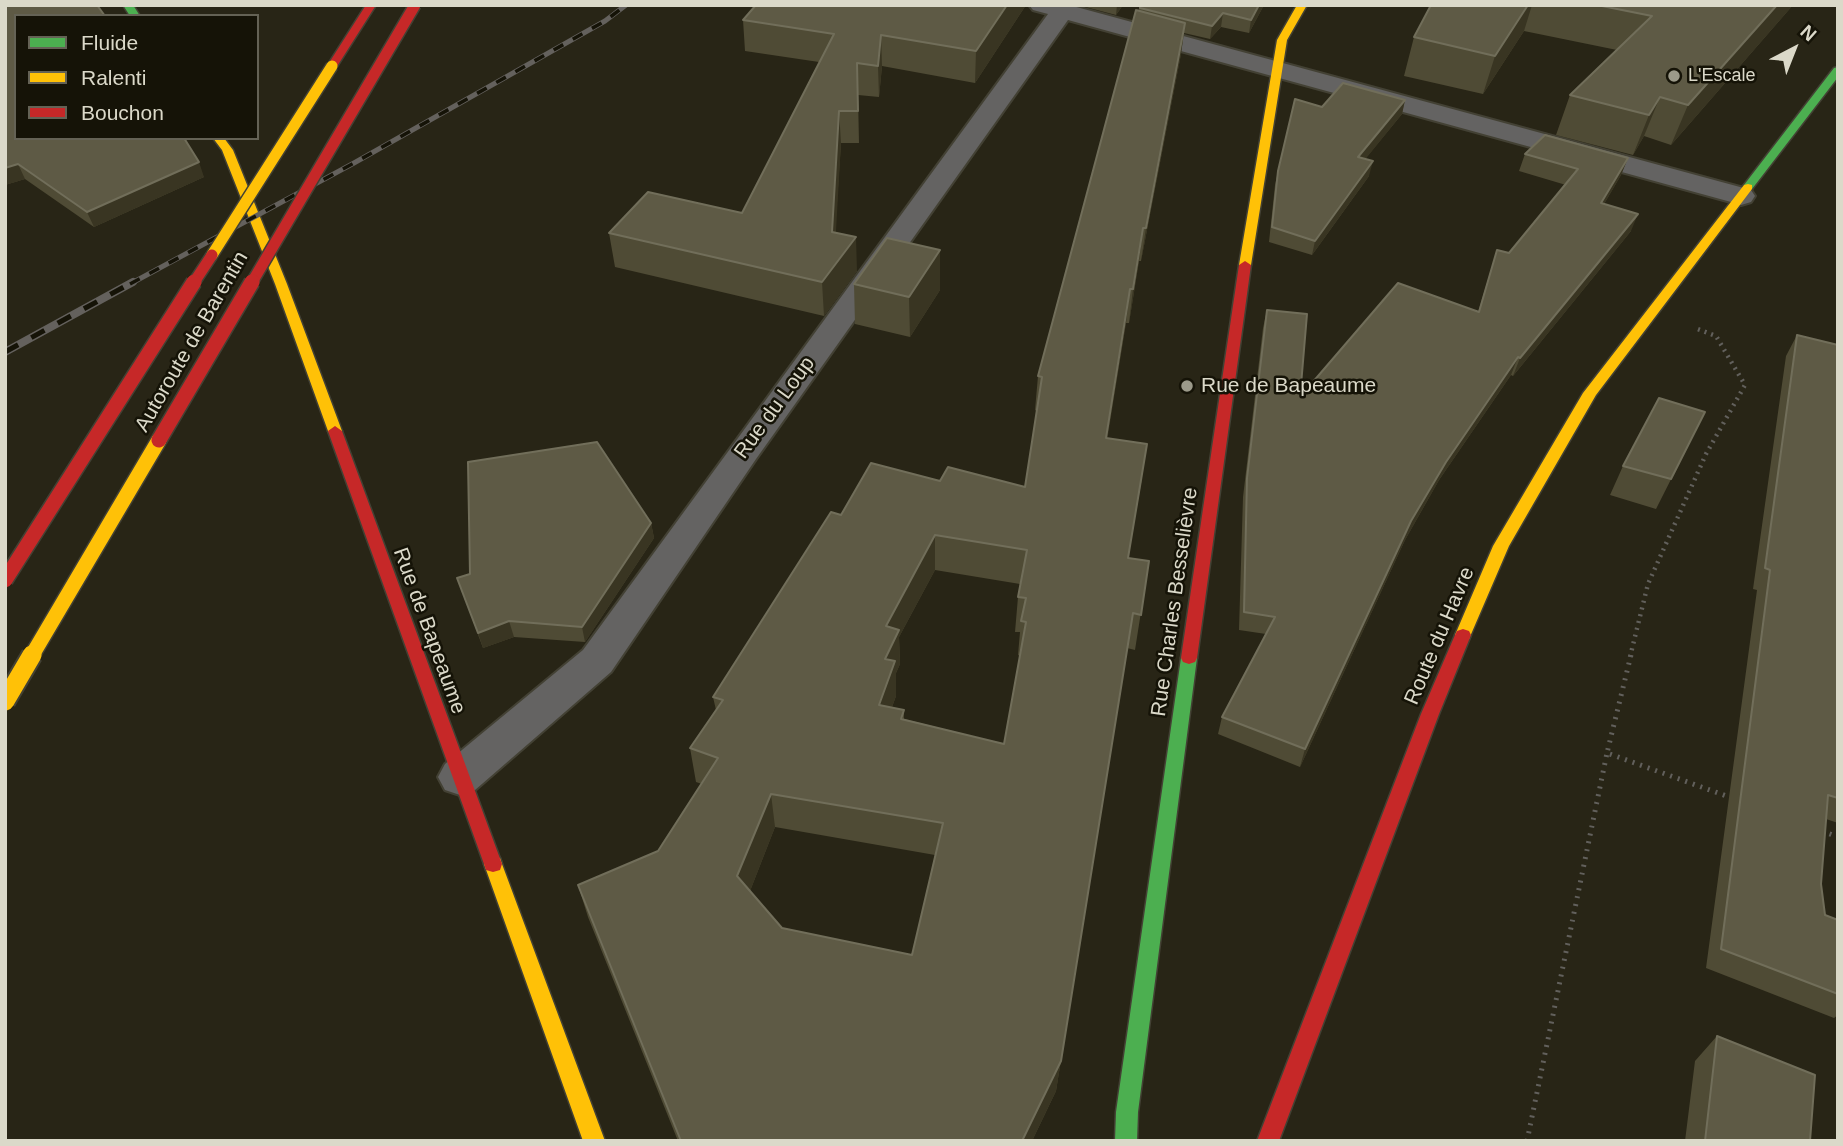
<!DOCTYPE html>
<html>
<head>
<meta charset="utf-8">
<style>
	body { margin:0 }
	#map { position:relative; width:1843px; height:1146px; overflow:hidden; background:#282516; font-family:Arial,sans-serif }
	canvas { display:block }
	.frame { position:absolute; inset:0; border:7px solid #dbd9c9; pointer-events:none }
	.legend { position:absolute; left:14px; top:14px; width:245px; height:126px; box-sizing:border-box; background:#151307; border:2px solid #646255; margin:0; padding:9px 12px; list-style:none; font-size:21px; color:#dbd9c9 }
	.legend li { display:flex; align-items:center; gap:14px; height:35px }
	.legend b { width:35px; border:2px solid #646255 }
	.north { position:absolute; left:1759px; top:14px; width:70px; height:70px; -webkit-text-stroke:5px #151307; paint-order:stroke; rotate:42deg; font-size:19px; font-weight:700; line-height:28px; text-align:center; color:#dbd9c9 }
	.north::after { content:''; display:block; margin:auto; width:24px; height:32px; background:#dbd9c9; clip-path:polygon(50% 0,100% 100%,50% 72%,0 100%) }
</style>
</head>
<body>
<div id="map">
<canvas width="1843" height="1146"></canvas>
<div class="frame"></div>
<ul class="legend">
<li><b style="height:9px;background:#4caf50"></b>Fluide</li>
<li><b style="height:9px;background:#ffc107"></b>Ralenti</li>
<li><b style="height:9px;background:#c62828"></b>Bouchon</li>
</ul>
<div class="north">N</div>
</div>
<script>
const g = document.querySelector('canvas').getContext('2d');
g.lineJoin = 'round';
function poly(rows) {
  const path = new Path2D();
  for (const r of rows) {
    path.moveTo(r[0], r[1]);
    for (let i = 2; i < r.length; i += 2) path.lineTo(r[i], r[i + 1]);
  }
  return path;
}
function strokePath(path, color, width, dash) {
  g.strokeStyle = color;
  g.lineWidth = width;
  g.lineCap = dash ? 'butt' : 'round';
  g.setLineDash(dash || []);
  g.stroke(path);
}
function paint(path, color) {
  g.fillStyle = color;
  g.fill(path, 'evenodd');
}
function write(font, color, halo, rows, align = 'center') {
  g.font = font + ' Arial,sans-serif';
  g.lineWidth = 5;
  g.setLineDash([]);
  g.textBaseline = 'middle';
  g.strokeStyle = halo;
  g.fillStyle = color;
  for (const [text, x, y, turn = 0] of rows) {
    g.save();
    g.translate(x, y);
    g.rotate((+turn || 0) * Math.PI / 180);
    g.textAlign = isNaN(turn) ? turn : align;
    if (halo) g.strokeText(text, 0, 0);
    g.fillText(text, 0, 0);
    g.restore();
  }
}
const street = poly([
	[1029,5,1069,5,1751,190,1755,196,1751,202,1741,205,1731,202,1068,20,756,459,611,672,475,790,460,795,445,790,438,777,445,764,583,650,1048,14,1033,10,1029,5]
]);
const fast = poly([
	[123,5,133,5,140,16,130,16,123,5],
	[1838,67,1838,77,1752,189,1744,189,1744,185,1834,68,1838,67],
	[1189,652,1195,654,1197,658,1138,1112,1137,1141,1115,1141,1116,1112,1181,658,1183,654,1189,652]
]);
const slow = poly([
	[1297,5,1307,5,1287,40,1251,265,1245,269,1239,265,1277,40,1297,5],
	[213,138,224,138,233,150,287,284,342,431,340,434,330,434,328,431,275,284,222,150,213,138],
	[1748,184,1752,185,1752,189,1596,395,1509,546,1469,639,1457,639,1455,635,1493,546,1583,393,1744,185,1748,184],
	[493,856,500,858,502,864,605,1141,583,1141,484,864,486,858,493,856]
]);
const jam = poly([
	[366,5,376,5,336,68,328,68,327,66,366,5],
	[1245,261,1251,265,1197,658,1195,662,1189,664,1183,662,1181,658,1239,265,1245,261],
	[335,426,342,431,502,864,500,870,493,872,486,870,484,864,328,431,335,426],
	[1463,629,1469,631,1471,635,1439,714,1279,1141,1257,1141,1421,714,1455,635,1457,631,1463,629]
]);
strokePath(street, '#434134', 4);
strokePath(fast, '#434134', 3);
strokePath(slow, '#434134', 3);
strokePath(jam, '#434134', 3);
strokePath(poly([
	[1630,657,1648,584,1706,454,1745,385,1716,336,1695,328]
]), '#62605c', 4.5, [2, 5]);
strokePath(poly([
	[1631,655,1607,753,1732,798],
	[1822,831,1838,837],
	[1527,1141,1607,753]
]), '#62605c', 5, [2, 6]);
paint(street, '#646362');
paint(fast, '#4caf50');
paint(slow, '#ffc107');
paint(jam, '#c62828');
const railFar1 = poly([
	[130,284,354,163,605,21,626,5]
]);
const rail = poly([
	[5,352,133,282]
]);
strokePath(railFar1, '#64615d', 5);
strokePath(rail, '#64615d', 8);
strokePath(railFar1, '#151307', 3.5, [11]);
strokePath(rail, '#151307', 5, [15]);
const slowBridgeFar2 = poly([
	[212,255,332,66]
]);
const slowBridgeFar1 = poly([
	[31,657,159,440]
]);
const slowBridge = poly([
	[5,701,32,655]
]);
const jamBridgeFar1 = poly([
	[193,284,212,255],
	[251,284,415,5]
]);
const jamBridge = poly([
	[159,440,252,282],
	[5,580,194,282]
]);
strokePath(slowBridgeFar2, '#434134', 14, []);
strokePath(slowBridgeFar1, '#434134', 18, []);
strokePath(slowBridge, '#434134', 23, []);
strokePath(jamBridgeFar1, '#434134', 14, []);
strokePath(jamBridge, '#434134', 18, []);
strokePath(slowBridgeFar2, '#ffc107', 11);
strokePath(slowBridgeFar1, '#ffc107', 15);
strokePath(slowBridge, '#ffc107', 19);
strokePath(jamBridgeFar1, '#c62828', 11);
strokePath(jamBridge, '#c62828', 15);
paint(poly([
	[5,5,204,177,94,227,25,179,5,185],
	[756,5,1026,5,975,83,882,66,879,97,858,95,859,143,841,143,835,233,857,271,824,316,615,267,609,233,742,213,819,62,745,51,743,20],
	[1078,5,1123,5,1116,15],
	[1140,5,1264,5,1249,33,1221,27,1210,39,1184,33,1181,54,1141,261,1139,261,1129,323,1126,323,1107,438,1142,478,1128,558,1149,561,1135,650,1127,648,1056,1091,1032,1141,678,1141,588,917,578,885,658,851,702,784,696,782,690,748,716,710,713,697,841,515,940,481,1025,487,1037,411,1035,410,1038,376],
	[935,570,1020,584,1018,597,1015,632,1020,632,1018,655,1020,656,1004,744,904,719,904,710,892,707,896,696,896,673,900,664,899,637],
	[775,827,935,855,912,955,782,928,750,891],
	[1431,5,1793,5,1671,145,1644,136,1633,155,1556,135,1570,95,1617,50,1524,31,1483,94,1404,76,1414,37],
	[1405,100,1402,114,1365,159,1369,176,1312,255,1269,242,1275,185,1278,171,1322,107],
	[1525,154,1628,158,1621,175,1604,204,1631,231,1513,376,1511,375,1439,480,1405,540,1300,767,1218,734,1222,717,1266,634,1239,630,1243,497,1263,328,1267,310,1300,397,1478,312,1497,250,1509,253,1566,185,1519,171],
	[854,284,940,290,910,337,855,324],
	[1797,335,1838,345,1838,823,1826,819,1821,884,1825,915,1838,920,1838,1015,1834,1018,1706,968,1757,590,1753,589,1786,356],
	[1705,412,1656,509,1610,495,1623,466],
	[651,523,654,538,585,642,514,637,483,648,457,578],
	[1717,1036,1810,1141,1685,1141,1695,1061]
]), '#4f4b35');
paint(poly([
	[1007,5,1026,5,975,83,976,51],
	[1117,5,1123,5,1116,15],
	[1259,5,1264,5,1249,33,1251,20],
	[1528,5,1532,5,1524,31,1483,94,1495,56],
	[1777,5,1793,5,1671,145,1688,105],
	[1223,13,1221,27,1210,39,1212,26],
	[1185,23,1181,54,1141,261,1146,228],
	[881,35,882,66,879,97,878,66],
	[1660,97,1644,136,1633,155,1649,115],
	[1405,100,1402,114,1355,172,1358,157],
	[839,111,841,143,834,266,832,232],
	[1628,158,1621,175,1594,221,1601,203],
	[1373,161,1369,176,1312,255,1315,241],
	[199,162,204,177,94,227,87,212],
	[18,164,25,179,5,185,5,168],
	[1638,214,1631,231,1513,376,1520,358],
	[1143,228,1139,261,1129,323,1133,289],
	[856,237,857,271,824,316,822,282],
	[940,250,940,290,910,337,909,297],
	[1130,289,1126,323,1102,473,1106,438],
	[1518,357,1511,375,1439,480,1405,540,1300,767,1305,749,1411,521,1446,462],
	[651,523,654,538,585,642,582,627],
	[935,535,935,570,899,637,900,664,896,673,896,696,880,739,879,705,885,659,886,626],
	[1133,613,1056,1091,1032,1141,1022,1141],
	[509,621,514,637,483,648,478,633],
	[771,794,775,827,743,909,737,876]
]), '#393522');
const building = poly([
	[5,5,97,5,105,16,16,16,16,138,184,138,199,162,87,212,18,164,5,168,5,5],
	[756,5,1007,5,976,51,881,35,878,66,857,63,858,111,839,111,832,232,856,237,822,282,609,233,648,192,742,213,834,34,743,20,756,5],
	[1140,5,1259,5,1251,20,1223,13,1212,26,1140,8,1140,5],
	[1431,5,1528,5,1495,56,1414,37,1431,5],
	[1597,5,1777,5,1688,105,1660,97,1649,115,1570,95,1652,16,1597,5],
	[1136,10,1185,23,1146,228,1143,228,1133,289,1130,289,1106,438,1147,444,1128,558,1149,561,1141,615,1133,613,1061,1061,1022,1141,681,1141,578,885,658,851,718,758,690,748,723,700,713,697,831,512,841,515,871,463,940,481,948,467,1025,487,1042,377,1038,376,1136,10],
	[935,535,1027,550,1018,597,1026,598,1021,621,1026,622,1004,744,901,719,904,710,879,705,895,661,885,659,899,630,886,626,935,535],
	[771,794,943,823,912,955,782,928,737,876,771,794],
	[1343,83,1405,100,1358,157,1373,161,1315,241,1272,227,1278,171,1295,99,1322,107,1343,83],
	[1545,135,1628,158,1601,203,1638,214,1520,358,1518,357,1446,462,1411,521,1305,749,1222,717,1275,617,1244,612,1247,478,1267,310,1307,314,1300,397,1398,283,1479,312,1497,250,1509,253,1578,169,1525,154,1545,135],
	[887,238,940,250,909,297,854,284,887,238],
	[1797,335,1838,345,1838,798,1828,795,1821,884,1825,915,1838,920,1838,994,1721,949,1770,570,1765,568,1797,335],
	[1659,398,1705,412,1671,479,1623,466,1659,398],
	[597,442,651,523,582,627,509,621,478,633,457,578,470,574,468,462,597,442],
	[1717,1036,1815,1075,1810,1141,1705,1141,1717,1036]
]);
paint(building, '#5e5a45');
strokePath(building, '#716e5a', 2);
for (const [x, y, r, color] of [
	[1674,76,7,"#9c9a8a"],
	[1187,386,7,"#9c9a8a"]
]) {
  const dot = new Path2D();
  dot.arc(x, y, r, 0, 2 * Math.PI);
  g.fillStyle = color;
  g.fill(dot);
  strokePath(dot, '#151307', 2.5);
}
write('18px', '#dbd9c9', '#151307', [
	["L'Escale",1688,76]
], 'left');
write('21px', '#dbd9c9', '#151307', [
	["Autoroute de Barentin",192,342,-60],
	["Rue du Loup",775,408,-54],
	["Rue Charles Besselièvre",1175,602,-82],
	["Rue de Bapeaume",429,631,70],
	["Route du Havre",1440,636,-67]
]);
write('21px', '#dbd9c9', '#151307', [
	["Rue de Bapeaume",1201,386]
], 'left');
</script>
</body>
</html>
